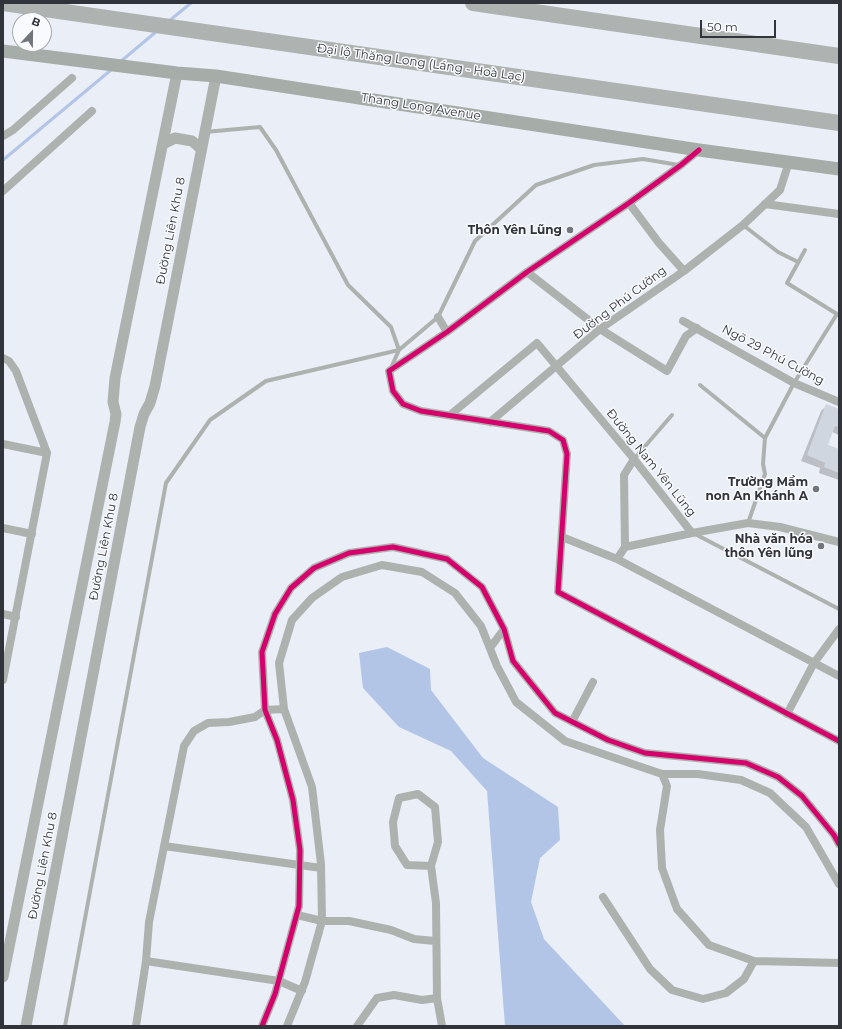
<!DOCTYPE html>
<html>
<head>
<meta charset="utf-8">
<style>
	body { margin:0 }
	#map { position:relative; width:842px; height:1029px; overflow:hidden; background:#eaeef7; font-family:Montserrat,sans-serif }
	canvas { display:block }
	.frame { position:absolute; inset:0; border:4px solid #31343a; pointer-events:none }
	.north { position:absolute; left:12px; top:12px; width:40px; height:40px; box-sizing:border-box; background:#f8fafd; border:1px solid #a8abaf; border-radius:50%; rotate:22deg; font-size:11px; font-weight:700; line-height:16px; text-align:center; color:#31343a }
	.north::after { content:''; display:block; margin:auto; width:14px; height:18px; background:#72757c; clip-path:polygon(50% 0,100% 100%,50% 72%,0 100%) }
	.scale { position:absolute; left:700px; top:20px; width:76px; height:18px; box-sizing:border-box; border:2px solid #31343a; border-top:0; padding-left:5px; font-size:12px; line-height:14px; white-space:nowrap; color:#31343a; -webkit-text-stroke:3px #f8fafd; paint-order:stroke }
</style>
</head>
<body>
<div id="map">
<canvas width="842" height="1029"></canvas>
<div class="frame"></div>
<div class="north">B</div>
<div class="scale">50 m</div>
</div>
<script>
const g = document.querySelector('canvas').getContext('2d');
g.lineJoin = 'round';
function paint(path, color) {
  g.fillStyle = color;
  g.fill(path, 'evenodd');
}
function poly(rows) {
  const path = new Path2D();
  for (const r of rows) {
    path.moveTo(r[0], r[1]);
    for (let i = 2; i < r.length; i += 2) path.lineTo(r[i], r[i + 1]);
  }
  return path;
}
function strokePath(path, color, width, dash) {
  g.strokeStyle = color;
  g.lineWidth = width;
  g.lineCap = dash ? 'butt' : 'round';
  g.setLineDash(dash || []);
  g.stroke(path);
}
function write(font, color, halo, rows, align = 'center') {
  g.font = font + ' Montserrat,sans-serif';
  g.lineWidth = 3;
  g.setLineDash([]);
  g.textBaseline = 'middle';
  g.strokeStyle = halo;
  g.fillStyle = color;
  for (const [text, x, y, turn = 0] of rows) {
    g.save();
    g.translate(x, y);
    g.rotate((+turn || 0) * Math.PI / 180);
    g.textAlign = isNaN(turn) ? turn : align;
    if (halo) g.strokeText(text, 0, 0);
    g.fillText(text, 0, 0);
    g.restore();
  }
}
paint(poly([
	[387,647,430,669,431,690,483,758,558,807,560,840,540,858,531,902,544,939,625,1026,505,1026,487,791,451,751,399,727,363,688,359,653]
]), '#b3c5e6');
paint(poly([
	[827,405,839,410,839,435,832,432,827,445,839,450,839,480,819,473,820,468,801,461,821,411]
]), '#0003');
strokePath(poly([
	[169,21,191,3],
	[120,62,157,31],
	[3,160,111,70]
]), '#b3c5e6', 3);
paint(poly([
	[826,404,839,409,839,427,835,426,828,445,839,449,839,473,824,467,825,463,807,455]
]), '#d0d6e0');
strokePath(poly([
	[205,132,260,127,276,150,348,285,391,327,399,350,391,368],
	[743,225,778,252,798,262],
	[700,385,765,438],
	[634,459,672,415],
	[748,523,765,474,763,464,765,438,794,383,837,314,787,283,805,250],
	[695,534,839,609],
	[65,1026,166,483,210,420,266,381,399,350,438,317,475,241,536,185,594,165,643,159,679,165]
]), '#aeb2af', 4);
strokePath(poly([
	[3,136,13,130,72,78],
	[699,150,681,165,629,203,527,272,447,332,389,371,393,391,403,404,421,411,549,431,563,440,567,454,558,592,839,741],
	[3,191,92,111],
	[629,203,659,243,684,271],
	[765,204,839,214],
	[527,272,600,329,667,371,686,336,697,328],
	[438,317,447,332],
	[683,321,794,383,839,402],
	[3,358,9,361,16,371,47,453,3,680],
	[450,415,537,343,634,459,692,533,748,523,780,527,839,542],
	[490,422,600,329,684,271,743,225,780,190,789,162],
	[3,444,47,453],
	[634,459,624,475,625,547,692,533],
	[3,528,32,534],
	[562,537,617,559],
	[625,547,617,559,839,676],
	[3,614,16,617],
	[490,648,504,629],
	[787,714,814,663,839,629],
	[572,722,593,682],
	[662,774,667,786,660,830,662,868,677,909,709,945,754,961,839,963],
	[164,846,321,868],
	[431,866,407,865,395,846,393,822,399,798,418,794,435,807,438,842,431,866,436,903,437,998,442,1026],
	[603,897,650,969,672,990,703,999,726,993,744,979,754,961],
	[297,915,322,921,349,921,391,930,414,939,435,941],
	[146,961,279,981,302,991],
	[136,1026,146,961,149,922,184,746,194,731,208,723,229,722,255,717,265,710,284,709],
	[262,1026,275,994,299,906,300,850,293,800,277,740,265,710,262,652,275,614,291,588,314,568,349,553,393,547,447,559,482,587,504,629,513,661,555,713,608,740,645,753,746,763,778,777,802,796,834,835,839,844],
	[287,1026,305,982,322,921,321,864,312,787,284,709,279,663,292,620,312,598,342,577,382,565,422,572,455,593,481,626,497,666,516,702,565,741,662,774,698,774,741,780,770,793,806,827,839,884],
	[357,1026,377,998,394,995,422,1000,437,998]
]), '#aeb2af', 8);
strokePath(poly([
	[163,144,175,138,192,141,201,149],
	[3,977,115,422,116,414,113,402,115,378,177,73],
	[26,1026,140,427,144,414,150,403,155,386,216,76]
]), '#aeb2af', 11);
strokePath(poly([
	[3,51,177,73,216,76,699,150,839,169]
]), '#a6aca8', 13);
strokePath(poly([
	[3,3,839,123],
	[473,3,839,56]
]), '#aeb2b0', 16);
strokePath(poly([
	[699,150,681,165,629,203,527,272,447,332,389,371,393,391,403,404,421,411,549,431,563,440,567,454,558,592,839,741],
	[262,1026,275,994,299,906,300,850,293,800,277,740,265,710,262,652,275,614,291,588,314,568,349,553,393,547,447,559,482,587,504,629,513,661,555,713,608,740,645,753,746,763,778,777,802,796,834,835,839,844]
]), '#d6006c', 5);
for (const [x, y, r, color] of [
	[570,230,4,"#72757c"],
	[816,489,4,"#72757c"],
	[821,546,4,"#72757c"]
]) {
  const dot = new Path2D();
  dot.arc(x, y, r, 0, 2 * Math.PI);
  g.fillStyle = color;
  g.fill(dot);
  strokePath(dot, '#f8fafd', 1.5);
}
write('12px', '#31343a', '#f8fafd', [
	["Đại lộ Thăng Long (Láng - Hoà Lạc)",421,63,8],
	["Thang Long Avenue",421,107,9],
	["Đường Liên Khu 8",171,231,-79],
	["Đường Phú Cường",620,303,-37],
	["Ngõ 29 Phú Cường",773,355,28],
	["Đường Nam Yên Lũng",651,463,51],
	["Đường Liên Khu 8",104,547,-79],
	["Đường Liên Khu 8",43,866,-79]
]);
write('bold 12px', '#31343a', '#f8fafd', [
	["Thôn Yên Lũng",562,230],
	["Trường Mầm",808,482],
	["non An Khánh A",808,496],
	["Nhà văn hóa",813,539],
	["thôn Yên lũng",813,553]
], 'right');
</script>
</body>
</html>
